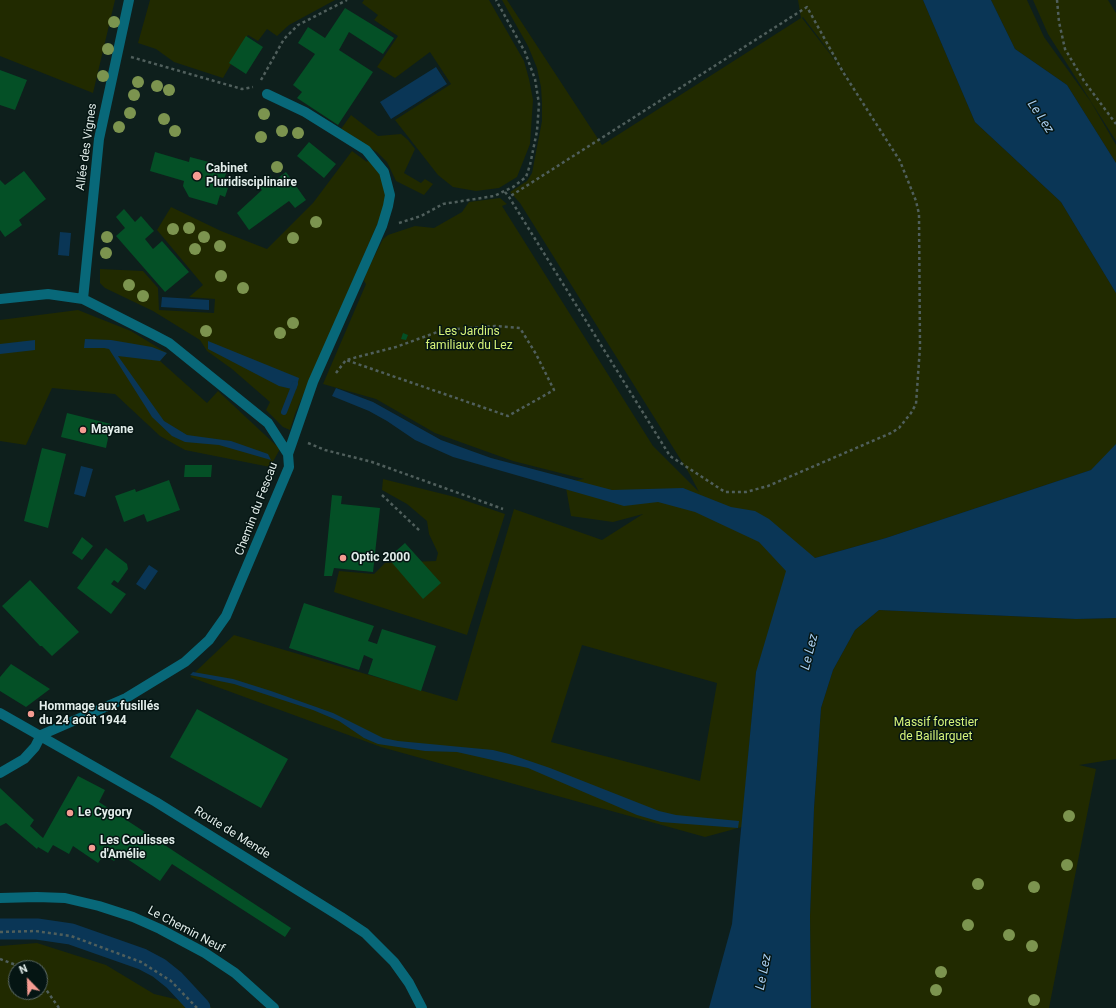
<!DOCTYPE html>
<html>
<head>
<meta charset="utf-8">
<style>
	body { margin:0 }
	#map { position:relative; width:1116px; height:1008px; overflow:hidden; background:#0e1f1c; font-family:Roboto,sans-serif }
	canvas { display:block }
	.north { position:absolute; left:8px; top:960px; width:40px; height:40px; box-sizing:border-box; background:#051513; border:1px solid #5d6b69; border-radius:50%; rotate:337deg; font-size:11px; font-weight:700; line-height:16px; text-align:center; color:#e2edea }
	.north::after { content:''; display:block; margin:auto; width:14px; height:18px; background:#f59c92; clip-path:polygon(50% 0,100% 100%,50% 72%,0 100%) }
</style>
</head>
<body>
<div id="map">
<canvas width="1116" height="1008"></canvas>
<div class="north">N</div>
</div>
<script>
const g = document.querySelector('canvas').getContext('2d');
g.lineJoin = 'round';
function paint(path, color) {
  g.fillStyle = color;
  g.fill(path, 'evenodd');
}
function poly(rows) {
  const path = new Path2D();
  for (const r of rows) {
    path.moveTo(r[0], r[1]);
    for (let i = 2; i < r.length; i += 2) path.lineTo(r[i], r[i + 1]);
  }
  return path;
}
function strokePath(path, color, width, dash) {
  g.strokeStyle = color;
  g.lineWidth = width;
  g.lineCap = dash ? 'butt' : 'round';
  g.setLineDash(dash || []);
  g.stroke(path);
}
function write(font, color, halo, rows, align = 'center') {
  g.font = font + ' Roboto,sans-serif';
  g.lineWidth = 3;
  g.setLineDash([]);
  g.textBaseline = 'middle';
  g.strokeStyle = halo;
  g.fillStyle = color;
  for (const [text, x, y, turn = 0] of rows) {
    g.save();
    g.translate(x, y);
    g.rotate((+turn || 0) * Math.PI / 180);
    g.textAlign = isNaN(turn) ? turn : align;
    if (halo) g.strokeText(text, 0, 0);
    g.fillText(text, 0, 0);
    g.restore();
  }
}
paint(poly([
	[0,0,115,0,93,93,0,56],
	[150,0,335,0,289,25,277,36,267,29,258,41,248,35,223,78,174,62,156,49,138,43],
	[364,0,489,0,524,61,529,79,533,100,530,144,517,177,499,188,476,191,453,187,438,175,395,120,451,84,430,52,395,78,377,67,398,36,374,20,378,15,362,3],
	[502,0,507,0,602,145,801,18,798,0,923,0,975,122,1061,202,1116,293,1116,446,1091,470,886,538,815,558,756,672,742,827,705,837,381,747,190,677,234,635,457,701,514,509,602,540,643,514,613,522,571,516,565,482,584,479,513,461,435,433,376,399,323,384,366,284,364,281,366,273,383,239,388,235,415,226,434,228,462,212,469,202,500,198,507,204,502,206,653,446,699,492,689,473,520,203,510,192,527,181,532,173,542,121,542,103,541,87,537,68,528,46],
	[803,17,856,87,802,18],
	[582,645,717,683,700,781,551,742],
	[991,0,1027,0,1044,37,1091,102,1116,145,1116,163,1067,85,1015,49],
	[1033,0,1108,0,1116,13,1116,141,1048,34],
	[351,115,378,136,401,134,408,140,415,149,404,173,421,183,425,179,433,184,424,195,396,181,387,162,378,153,341,129],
	[352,151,367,162,368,160,380,173,386,194,383,211,295,414,290,430,283,427,266,410,270,402,232,369,207,351,200,340,153,311,105,288,100,283,100,269,143,271,158,288,159,310,214,313,215,299,189,297,203,285,157,230,171,207,221,231,267,249,313,203],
	[78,310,131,331,167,353,160,361,207,403,218,391,280,449,270,467,185,450,160,436,115,394,52,388,26,445,0,441,0,320],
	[383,479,455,497,505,514,467,635,334,592,339,571,374,574,385,563,436,561,438,553,429,534,427,521,407,504,382,490],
	[879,610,1076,619,1116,618,1116,759,1079,765,1096,769,1049,1008,811,1008,810,916,814,808,821,708,833,670,855,630],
	[37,943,106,965,154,994,213,1008,0,1008,0,946],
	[16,968,40,968,40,992,16,992]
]), '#212a00');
paint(poly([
	[923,0,991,0,1015,49,1067,85,1116,163,1116,293,1061,202,975,122],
	[436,67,447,84,391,119,380,102],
	[60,232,71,233,69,256,58,255],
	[162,297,209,300,209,310,161,307],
	[85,339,111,340,152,347,167,353,160,361,118,356,164,421,187,435,231,441,268,454,271,460,219,445,185,442,172,436,152,417,109,349,104,348,84,348],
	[35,340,35,350,0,354,0,344],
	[208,341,299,378,296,390,279,386,208,349],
	[336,388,373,402,441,440,491,458,612,490,683,488,731,507,755,511,769,519,815,558,886,538,1091,470,1116,444,1116,618,1076,619,879,610,855,630,833,670,821,708,814,808,810,916,811,1008,709,1008,732,924,756,672,786,571,759,542,695,512,658,502,624,506,453,457,415,440,387,421,369,411,332,396],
	[81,466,93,469,85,497,74,494],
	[149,565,158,571,145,590,136,584],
	[193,672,233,679,271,691,333,713,383,738,398,741,493,750,509,754,550,768,659,811,676,815,739,821,738,828,661,822,637,815,528,768,457,752,425,751,378,744,364,738,339,721,313,710,234,684,190,675]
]), '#0a3656');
strokePath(poly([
	[284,412,295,384]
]), '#0a3656', 6);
strokePath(poly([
	[0,929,37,929,71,934,142,959,159,968,174,980,200,1008]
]), '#0a3656', 21);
paint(poly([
	[345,8,394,38,383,54,349,32,339,50,373,72,338,125,297,98,302,92,293,85,315,54,298,43,308,27,325,38],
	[246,36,263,47,246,74,229,63],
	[0,70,27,80,15,110,0,105],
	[309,142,336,164,324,178,297,156],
	[155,152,189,162,190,157,228,167,222,186,228,188,225,197,220,195,217,205,189,197,183,186,184,181,150,171],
	[24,171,46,199,19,220,22,225,5,237,0,230,0,180,5,185],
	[286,172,306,200,295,208,289,201,249,230,237,213,262,190,257,184,270,175,274,181],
	[124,209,135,222,141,216,154,231,145,239,153,249,162,241,189,272,165,292,116,236,125,228,116,217],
	[403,333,408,335,406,340,401,339],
	[67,413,111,424,106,448,61,437],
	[42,448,66,454,48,528,24,521],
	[185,465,212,465,211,477,184,477],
	[169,480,180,510,147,522,144,514,124,522,115,496,135,489,136,492],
	[332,495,342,496,341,504,380,508,373,572,334,568,332,576,324,576],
	[82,537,93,546,82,560,72,553],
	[405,543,441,583,423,599,388,558],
	[106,548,127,564,128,569,118,583,114,580,111,584,126,594,111,614,77,588],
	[30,580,79,632,52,656,42,646,40,646,2,606],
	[304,603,374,626,368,641,377,644,382,629,436,646,421,691,368,674,373,659,364,655,359,670,289,648],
	[11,664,50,689,26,707,0,691,0,677],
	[197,709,288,759,261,808,170,757],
	[78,776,105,790,99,802,291,928,285,937,172,864,160,881,120,854,114,861,104,855,98,863,73,846,69,854,53,845,48,853,38,847,37,849,6,823,0,826,0,788,34,820,30,826,43,838]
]), '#045026');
strokePath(poly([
	[1057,0,1059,22,1065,49,1084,81,1116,124],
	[131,57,242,89,253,87],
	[261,80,284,39,298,25,347,0],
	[505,192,509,197,670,456,725,492,746,492,768,486,891,433,899,428,911,413,916,404,920,347,919,214,916,201,900,161,843,72,807,7,509,197],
	[399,223,421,216,443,204,494,196,513,187,526,177,530,165,537,131,539,104,535,79,525,52,496,0],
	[336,373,346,360,396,347,443,330,495,326,520,328,536,354,554,390,508,416,346,360],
	[308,443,325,450,372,462,503,509],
	[382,495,420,531],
	[0,932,35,931,71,936,141,962,171,981,197,1008],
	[0,959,24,968],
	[40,981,59,1008]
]), '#505f5c', 2.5, [3, 3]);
strokePath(poly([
	[267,94,305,112,366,150,384,172,390,195,388,206,382,226,313,382,288,454],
	[0,299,48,294,83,299,152,334,169,343,268,423,288,454,289,467,226,616,209,640,185,662,126,698,41,735],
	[83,299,99,139,129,0],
	[0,713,156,802,341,917,365,933,394,962,409,983,422,1008],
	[0,773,24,759,35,747,41,735],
	[0,898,37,897,65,898,99,906,133,917,160,929,205,953,235,973,274,1008]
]), '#086879', 10);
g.fillStyle = '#7c944f';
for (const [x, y] of [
	[114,22],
	[108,49],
	[103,76],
	[138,82],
	[157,86],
	[169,90],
	[134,95],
	[130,113],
	[264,114],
	[164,119],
	[119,127],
	[175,131],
	[282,131],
	[298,133],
	[261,137],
	[277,167],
	[316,222],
	[189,228],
	[173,229],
	[107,237],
	[204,237],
	[293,238],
	[220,246],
	[195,249],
	[106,253],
	[221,276],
	[129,285],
	[243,288],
	[143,296],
	[293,323],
	[206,331],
	[280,333],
	[1069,816],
	[1067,865],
	[978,884],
	[1034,887],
	[968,925],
	[1009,935],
	[1032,946],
	[941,972],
	[936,990],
	[1034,1000]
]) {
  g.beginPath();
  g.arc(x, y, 6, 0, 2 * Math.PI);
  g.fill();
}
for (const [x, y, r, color] of [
	[197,176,5,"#f59c92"],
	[83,430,4,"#f59c92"],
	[343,558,4,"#f59c92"],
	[31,714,4,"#f59c92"],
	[70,813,4,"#f59c92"],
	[92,848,4,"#f59c92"]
]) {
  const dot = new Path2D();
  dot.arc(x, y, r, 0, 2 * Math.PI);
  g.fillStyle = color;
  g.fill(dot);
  strokePath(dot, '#051513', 1.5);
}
write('12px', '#e2edea', '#051513', [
	["Allée des Vignes",87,147,-82],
	["Chemin du Fescau",257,509,-69],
	["Route de Mende",232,833,32],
	["Le Chemin Neuf",186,930,28]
]);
write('bold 12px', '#e2edea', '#051513', [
	["Cabinet",206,169],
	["Pluridisciplinaire",206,183],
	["Mayane",91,430],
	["Optic 2000",351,558],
	["Hommage aux fusillés",39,707],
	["du 24 août 1944",39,721],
	["Le Cygory",78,813],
	["Les Coulisses",100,841],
	["d'Amélie",100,855]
], 'left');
write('12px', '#d6f379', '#051513', [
	["Les Jardins",469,332],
	["familiaux du Lez",469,346],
	["Massif forestier",936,723],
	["de Baillarguet",936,737]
]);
write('italic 13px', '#a8cdee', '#051513', [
	["Le Lez",1040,117,56],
	["Le Lez",810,652,-76],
	["Le Lez",764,972,-79]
]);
</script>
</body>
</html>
